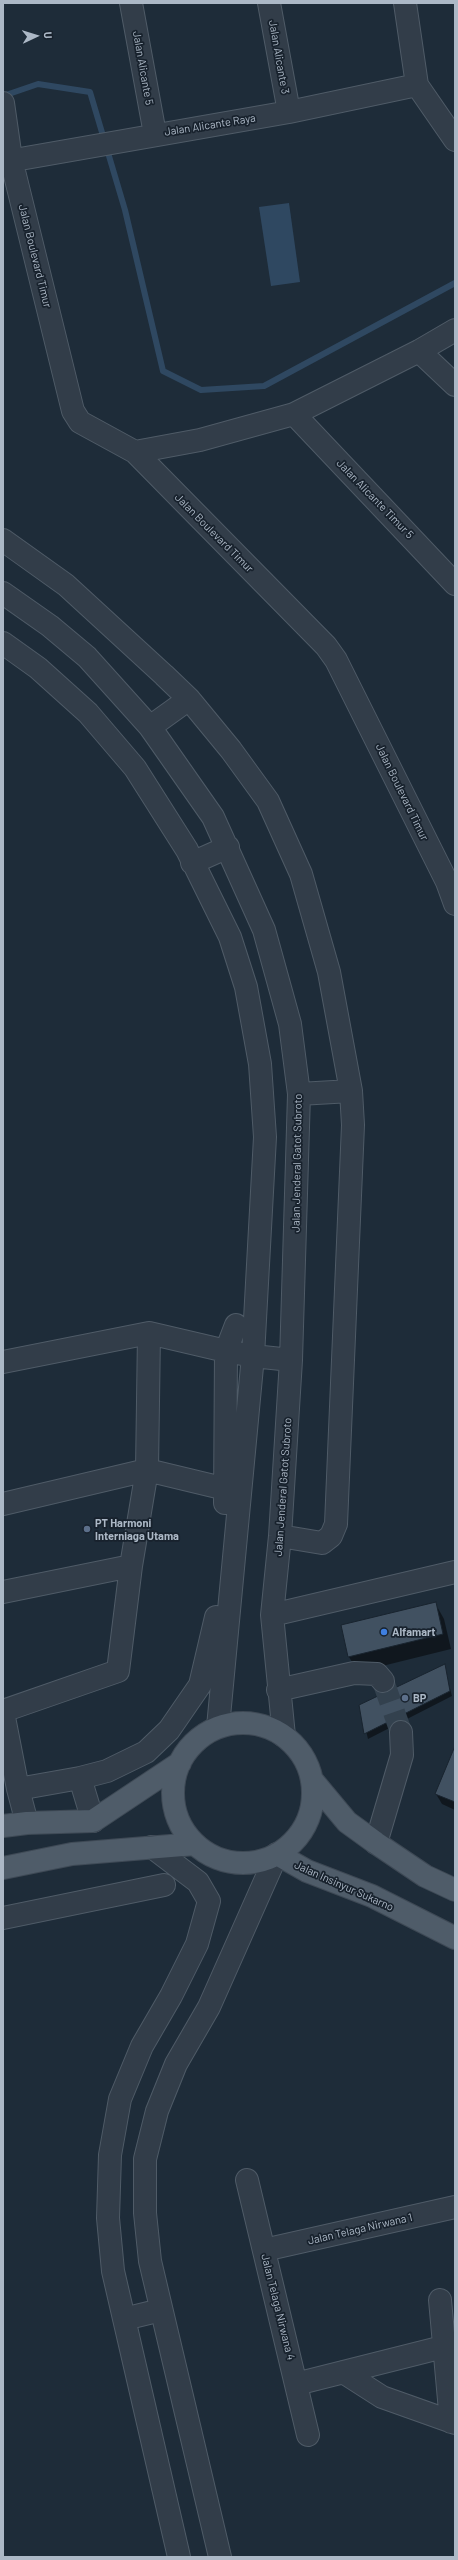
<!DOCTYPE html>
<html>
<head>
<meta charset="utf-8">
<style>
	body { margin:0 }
	#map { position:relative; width:458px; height:2560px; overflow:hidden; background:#1e2c39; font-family:Barlow,sans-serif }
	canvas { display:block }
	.frame { position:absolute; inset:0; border:4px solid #acb8c6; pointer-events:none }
	.north { position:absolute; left:16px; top:16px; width:40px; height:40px; -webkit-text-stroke:3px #18222d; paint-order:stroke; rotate:86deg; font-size:11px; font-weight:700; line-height:16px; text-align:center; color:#acb8c6 }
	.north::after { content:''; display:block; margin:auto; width:14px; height:18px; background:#acb8c6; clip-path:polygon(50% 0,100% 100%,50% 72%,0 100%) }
</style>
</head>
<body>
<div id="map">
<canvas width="458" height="2560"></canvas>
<div class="frame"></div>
<div class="north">U</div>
</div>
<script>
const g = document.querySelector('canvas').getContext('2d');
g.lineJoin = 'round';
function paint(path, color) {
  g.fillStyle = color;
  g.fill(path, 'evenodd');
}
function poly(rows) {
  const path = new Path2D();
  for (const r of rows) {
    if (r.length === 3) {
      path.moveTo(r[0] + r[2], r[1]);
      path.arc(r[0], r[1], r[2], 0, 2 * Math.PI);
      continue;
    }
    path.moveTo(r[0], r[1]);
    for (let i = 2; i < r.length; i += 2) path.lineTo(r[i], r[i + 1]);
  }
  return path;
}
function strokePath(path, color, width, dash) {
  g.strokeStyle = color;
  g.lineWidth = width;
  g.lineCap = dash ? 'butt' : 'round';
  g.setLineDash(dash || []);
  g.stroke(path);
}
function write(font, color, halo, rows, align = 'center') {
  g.font = font + ' Barlow,sans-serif';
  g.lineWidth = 3.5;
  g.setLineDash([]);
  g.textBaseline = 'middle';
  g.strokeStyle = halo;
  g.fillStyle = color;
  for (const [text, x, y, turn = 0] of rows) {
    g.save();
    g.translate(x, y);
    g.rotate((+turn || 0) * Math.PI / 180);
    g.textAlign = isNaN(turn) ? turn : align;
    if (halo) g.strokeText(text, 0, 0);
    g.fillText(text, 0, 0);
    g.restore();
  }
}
paint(poly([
	[289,203,300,282,271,286,259,207]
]), '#2f4861');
paint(poly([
	[435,1603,444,1619,451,1649,358,1672,349,1657,342,1626],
	[444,1666,452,1696,368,1739,360,1706],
	[455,1749,455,1810,442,1804,436,1794]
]), '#0007');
strokePath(poly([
	[3,96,38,84,90,92,125,210,163,371,201,390,264,386,455,283]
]), '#2f4861', 6);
const building = poly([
	[436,1602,443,1634,348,1657,341,1625,436,1602],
	[445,1664,450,1691,364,1734,359,1705,445,1664],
	[455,1746,455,1802,435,1794,455,1746]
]);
paint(building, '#415161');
strokePath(building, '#19242f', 1);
strokePath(poly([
	[383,1681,401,1732]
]), '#33414e', 22, [22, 11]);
const minor = poly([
	[131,3,155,134],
	[269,3,289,112],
	[405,3,417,85,455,140],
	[3,103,11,159,73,411,80,422,135,452,326,646,336,660,447,882,455,904],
	[3,162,289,112,417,85],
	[419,351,455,385],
	[294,414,455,584],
	[135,452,200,440,294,414,419,351,455,330],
	[3,540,66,585,164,675,189,699,231,750,268,801,301,874,329,972,351,1091,353,1125,336,1524,331,1536,322,1543,280,1536],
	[3,593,50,626,87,657,150,727,213,817,264,930,290,1024,299,1094,291,1360,280,1536,272,1615,284,1736],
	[3,643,38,668,88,713,135,768,187,850,230,937,246,987,260,1064,265,1137,253,1356,218,1727],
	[150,727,189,699],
	[192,863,228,847],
	[299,1094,351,1091],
	[3,1362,149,1333,226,1351,236,1325],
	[225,1503,226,1351,253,1356,291,1360],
	[3,1504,147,1470,226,1489,240,1490],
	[3,1592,131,1566,147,1470,149,1333],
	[272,1615,455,1572],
	[278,1690,354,1673,377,1674,383,1681],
	[3,1711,118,1671,131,1566],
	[3,1712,18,1789,27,1823],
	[18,1789,80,1778],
	[93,1821,80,1778,107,1771,146,1752,169,1730,200,1685,216,1617],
	[376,1843,402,1755,401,1732],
	[152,1847,198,1882,209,1901,197,1944,171,1996,142,2046,120,2099,110,2155,108,2218,113,2271,179,2557],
	[3,1918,164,1885],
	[247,2180,308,2435],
	[264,2250,455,2207],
	[440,2300,451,2422],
	[124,2319,161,2310],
	[343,2372,382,2397,455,2423],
	[296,2384,443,2347],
	[220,2557,150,2261,145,2213,145,2159,157,2111,176,2064,209,2007,277,1854]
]);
const major = poly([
	[243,1793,70],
	[312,1780,347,1822,376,1843,425,1876,455,1890],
	[3,1826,27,1823,93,1821,180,1763],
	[277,1854,307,1871,372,1896,455,1938],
	[3,1868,72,1854,195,1844]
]);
strokePath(minor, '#4f5b67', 24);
strokePath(major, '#3e4955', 24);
strokePath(minor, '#323d49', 22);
strokePath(major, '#4f5c69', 22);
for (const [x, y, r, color] of [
	[87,1529,4,"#5c6f8a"],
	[384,1632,4,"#3f7fe0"],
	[405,1698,4,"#5c6f8a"]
]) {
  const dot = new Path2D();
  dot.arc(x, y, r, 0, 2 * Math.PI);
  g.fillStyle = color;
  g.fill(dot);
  strokePath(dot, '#18222d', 1.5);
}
write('11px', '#acb8c6', '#18222d', [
	["Jalan Alicante 3",279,57,80],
	["Jalan Alicante 5",143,68,80],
	["Jalan Alicante Raya",210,125,-9],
	["Jalan Boulevard Timur",35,256,76],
	["Jalan Alicante Timur 5",375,499,46],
	["Jalan Boulevard Timur",214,533,45],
	["Jalan Boulevard Timur",402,792,64],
	["Jalan Jenderal Gatot Subroto",297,1163,-89],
	["Jalan Jenderal Gatot Subroto",283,1487,-86],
	["Jalan Insinyur Sukarno",344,1886,24],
	["Jalan Telaga Nirwana 1",360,2229,-13],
	["Jalan Telaga Nirwana 4",278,2307,76]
]);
write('bold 11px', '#acb8c6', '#18222d', [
	["PT Harmoni",95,1523],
	["Interniaga Utama",95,1536],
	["Alfamart",392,1632],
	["BP",413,1698]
], 'left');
</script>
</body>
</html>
